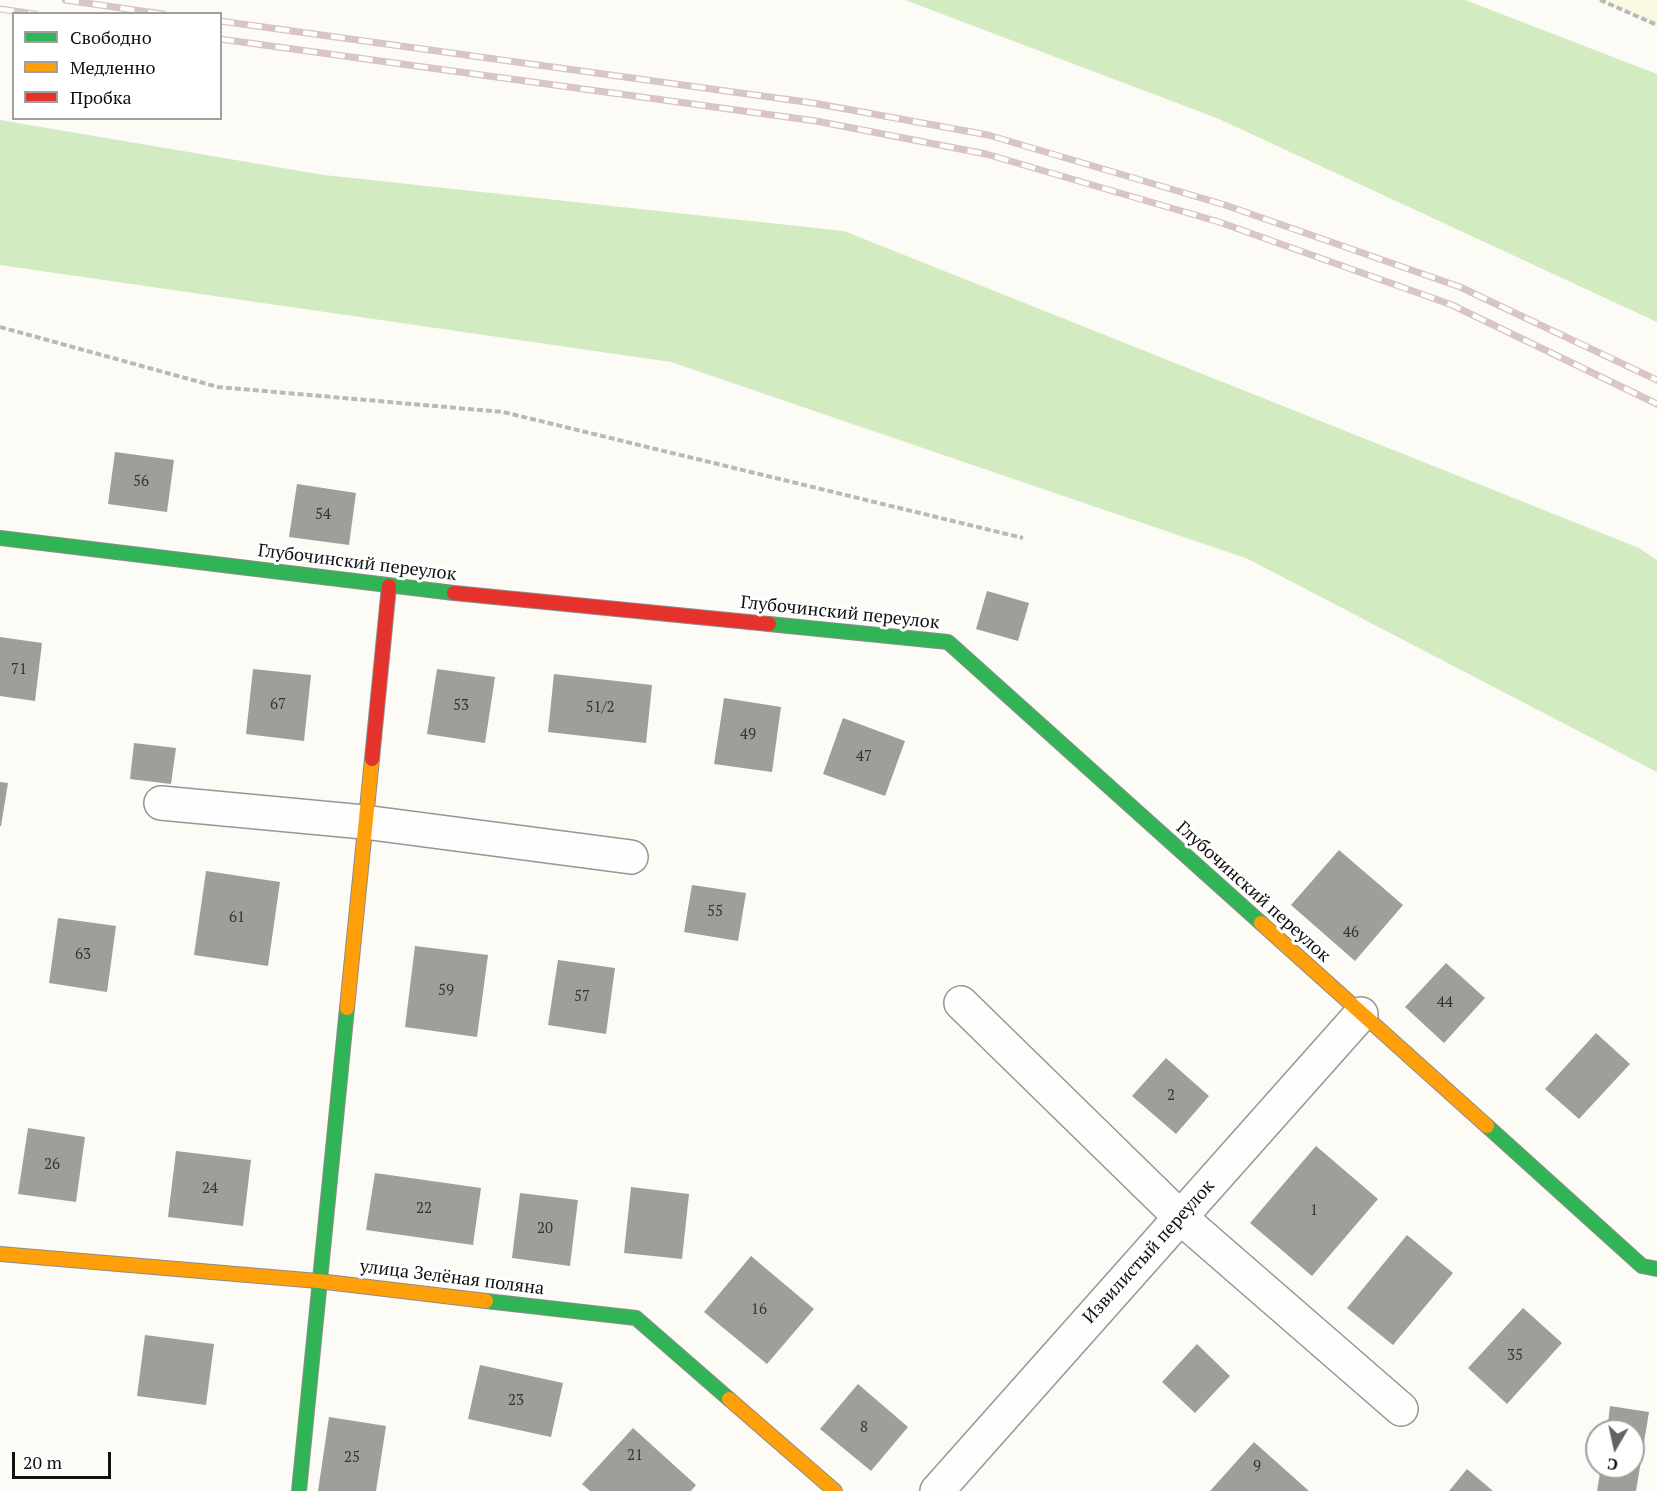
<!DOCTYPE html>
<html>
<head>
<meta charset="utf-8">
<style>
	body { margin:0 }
	#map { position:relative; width:1657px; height:1491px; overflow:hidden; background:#fcfbf5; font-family:"PT Serif",serif }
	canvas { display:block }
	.legend { position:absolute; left:12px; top:12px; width:210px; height:108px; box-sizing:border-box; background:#fff; border:2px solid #9f9f9f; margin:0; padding:8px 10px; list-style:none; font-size:18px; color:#101010 }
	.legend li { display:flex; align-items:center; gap:12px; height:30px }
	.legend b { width:30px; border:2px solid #9f9f9f }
	.north { position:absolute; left:1585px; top:1419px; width:60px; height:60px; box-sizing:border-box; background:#fff; border:2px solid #9f9f9f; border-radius:50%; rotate:189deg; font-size:16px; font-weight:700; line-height:24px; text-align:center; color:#101010 }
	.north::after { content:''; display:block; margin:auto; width:21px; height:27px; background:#636260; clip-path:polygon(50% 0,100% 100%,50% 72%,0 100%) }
	.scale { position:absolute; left:12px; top:1452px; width:99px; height:27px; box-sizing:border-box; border:3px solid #101010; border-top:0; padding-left:8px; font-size:18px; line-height:21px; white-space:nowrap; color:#101010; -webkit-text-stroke:4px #fff; paint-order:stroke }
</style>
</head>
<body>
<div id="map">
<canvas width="1657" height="1491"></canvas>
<ul class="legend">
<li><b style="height:8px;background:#30b455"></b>Свободно</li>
<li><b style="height:8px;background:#ff9f0a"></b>Медленно</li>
<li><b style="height:8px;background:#e5322d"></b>Пробка</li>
</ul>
<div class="north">С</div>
<div class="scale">20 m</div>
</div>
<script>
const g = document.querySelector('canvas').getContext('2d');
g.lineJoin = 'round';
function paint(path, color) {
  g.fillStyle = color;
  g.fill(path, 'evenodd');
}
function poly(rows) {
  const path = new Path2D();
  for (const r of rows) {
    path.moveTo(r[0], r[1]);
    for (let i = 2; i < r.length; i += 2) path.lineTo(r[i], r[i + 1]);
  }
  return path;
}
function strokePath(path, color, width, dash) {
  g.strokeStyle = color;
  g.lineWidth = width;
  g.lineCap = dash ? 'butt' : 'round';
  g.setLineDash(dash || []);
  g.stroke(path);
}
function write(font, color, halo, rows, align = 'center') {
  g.font = font + ' "PT Serif",serif';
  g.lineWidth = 6;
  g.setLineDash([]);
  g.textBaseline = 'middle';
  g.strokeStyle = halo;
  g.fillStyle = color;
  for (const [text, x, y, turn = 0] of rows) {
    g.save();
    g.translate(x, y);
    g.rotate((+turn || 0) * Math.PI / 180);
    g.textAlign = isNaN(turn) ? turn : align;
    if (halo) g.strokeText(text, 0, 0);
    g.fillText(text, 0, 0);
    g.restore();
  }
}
paint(poly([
	[1600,0,1657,0,1657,25]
]), '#f9f9e1');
paint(poly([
	[905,0,1465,0,1657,74,1657,322,1219,119],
	[0,120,324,175,844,231,1639,548,1657,560,1657,772,1248,559,671,362,0,265]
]), '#d2ebc1');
paint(poly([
	[115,452,174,460,167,512,108,504],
	[297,484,356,493,349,545,289,537],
	[987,591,1029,603,1018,641,976,629],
	[0,637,42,643,35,701,0,696],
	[253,669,311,675,304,741,246,734],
	[437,669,495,677,485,743,427,734],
	[554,674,652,685,646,743,548,732],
	[724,698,781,707,772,772,714,764],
	[843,718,905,741,885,796,823,774],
	[134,743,176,748,171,784,130,779],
	[0,782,8,783,1,826,0,826],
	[1339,850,1403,905,1355,961,1291,905],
	[206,871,280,882,268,966,194,955],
	[692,885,746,893,738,941,684,932],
	[58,918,116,926,107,992,49,983],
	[415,946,488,955,477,1037,405,1027],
	[558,960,615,968,606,1034,548,1025],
	[1446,963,1485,998,1444,1043,1405,1007],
	[1596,1033,1630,1064,1579,1119,1545,1089],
	[1166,1058,1209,1096,1176,1134,1132,1096],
	[28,1128,85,1137,76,1202,18,1194],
	[1316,1146,1378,1199,1312,1276,1250,1223],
	[176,1151,251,1160,243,1226,168,1217],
	[375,1173,481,1188,473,1245,366,1230],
	[631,1187,689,1194,682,1259,624,1253],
	[520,1193,578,1200,570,1266,512,1258],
	[1407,1235,1453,1273,1393,1345,1347,1308],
	[751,1256,814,1309,767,1364,704,1312],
	[1523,1308,1562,1343,1507,1404,1468,1368],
	[145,1335,214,1344,206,1405,137,1396],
	[1197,1344,1230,1376,1195,1413,1162,1382],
	[480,1365,563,1383,551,1437,468,1419],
	[858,1384,908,1427,871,1471,820,1429],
	[1610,1406,1649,1412,1636,1491,1597,1491,1601,1467,1633,1467,1633,1431,1607,1431],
	[329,1417,386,1426,376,1491,318,1491],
	[633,1428,696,1485,691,1491,590,1491,582,1484],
	[1254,1442,1309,1491,1210,1491],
	[1467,1469,1493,1491,1449,1491]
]), '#a09e9a');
const street = poly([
	[161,803,364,822,631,857],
	[961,1003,1180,1217,1401,1409],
	[937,1491,1361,1014]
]);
const fast = poly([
	[0,538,454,593],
	[769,624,948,642,1261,923],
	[1487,1126,1642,1266,1657,1269],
	[486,1301,636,1318,729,1399],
	[299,1491,347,1008]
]);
const slow = poly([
	[1261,923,1487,1126],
	[347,1008,372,759],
	[0,1254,318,1281,486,1301],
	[729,1399,835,1491]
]);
const jam = poly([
	[454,593,769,624],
	[372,759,389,586]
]);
strokePath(street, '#969693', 36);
strokePath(fast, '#8d8c8a', 16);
strokePath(slow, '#8d8c8a', 16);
strokePath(jam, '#8d8c8a', 16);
strokePath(poly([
	[1600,0,1657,25],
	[0,327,218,387,503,412,1023,538]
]), '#b9b9b8', 4, [6, 3]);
strokePath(street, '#fffefe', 33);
strokePath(fast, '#30b455', 14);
strokePath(slow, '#ff9f0a', 14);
strokePath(jam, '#e5322d', 14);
const rail = poly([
	[65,0,163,14],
	[0,9,35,14],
	[220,21,813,103,988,135,1225,205,1460,287,1657,380],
	[220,39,816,121,986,154,1219,222,1452,305,1657,404]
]);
strokePath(rail, '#d9c5c4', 7);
strokePath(rail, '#fff', 4.5, [14]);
write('15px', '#343432', null, [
	["56",141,482],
	["54",323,515],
	["71",19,670],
	["67",278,705],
	["53",461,706],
	["51/2",600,708],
	["49",748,735],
	["47",864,757],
	["55",715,912],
	["61",237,918],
	["46",1351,933],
	["63",83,955],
	["59",446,991],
	["57",582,997],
	["44",1445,1003],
	["2",1171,1096],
	["26",52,1165],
	["24",210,1189],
	["22",424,1209],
	["1",1314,1211],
	["20",545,1229],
	["16",759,1310],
	["35",1515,1356],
	["23",516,1401],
	["8",864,1428],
	["21",635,1456],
	["25",352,1458],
	["9",1257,1467]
]);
write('18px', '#101010', '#fff', [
	["Глубочинский переулок",357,563,7],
	["Глубочинский переулок",840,613,6],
	["Глубочинский переулок",1253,892,42],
	["Извилистый переулок",1149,1252,-48],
	["улица Зелёная поляна",452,1278,7]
]);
</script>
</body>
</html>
